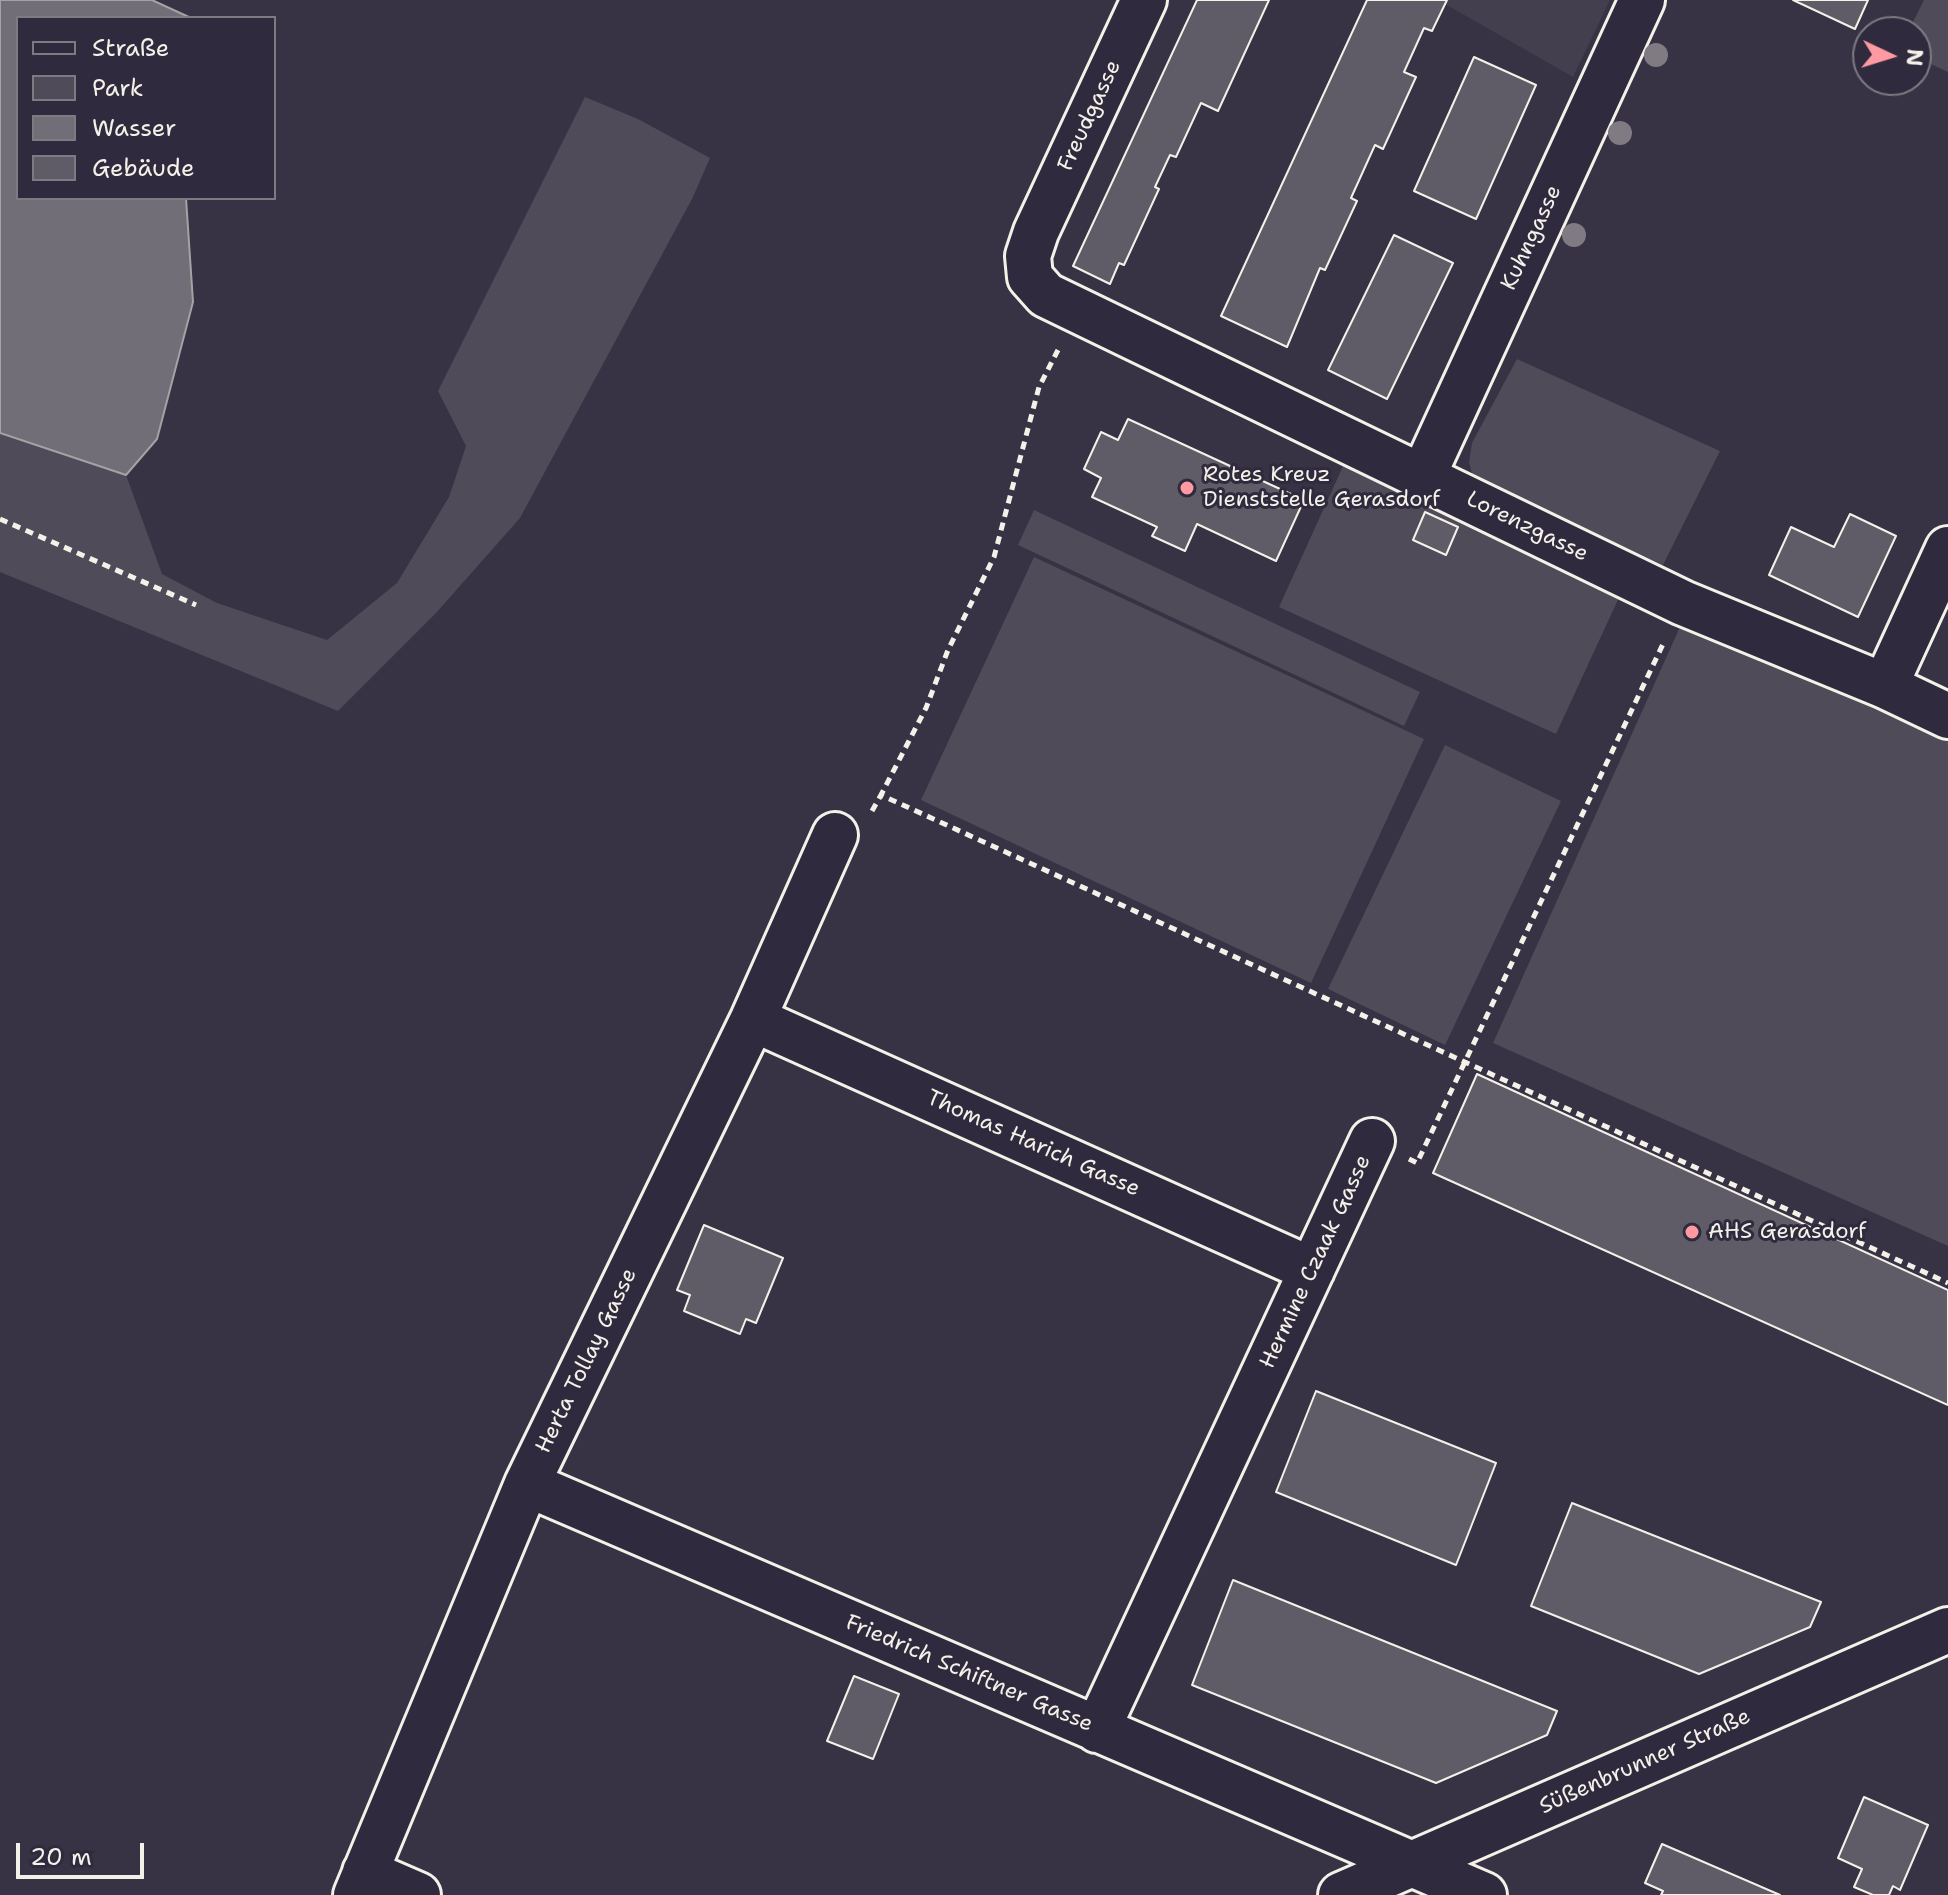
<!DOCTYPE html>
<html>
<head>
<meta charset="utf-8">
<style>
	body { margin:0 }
	#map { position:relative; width:1948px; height:1895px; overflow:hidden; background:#373244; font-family:"Shantell Sans",sans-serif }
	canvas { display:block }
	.legend { position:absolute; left:16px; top:16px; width:260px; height:184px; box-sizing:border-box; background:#2f2a3d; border:2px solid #7e7a81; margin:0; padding:10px 14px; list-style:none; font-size:24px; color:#f4f1e8 }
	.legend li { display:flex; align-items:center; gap:16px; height:40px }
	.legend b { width:40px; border:2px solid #7e7a81 }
	.north { position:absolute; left:1852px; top:16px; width:80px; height:80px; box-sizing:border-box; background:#2f2a3d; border:2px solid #7e7a81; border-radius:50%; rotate:94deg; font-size:22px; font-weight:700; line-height:32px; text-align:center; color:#f4f1e8 }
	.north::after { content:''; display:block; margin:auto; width:28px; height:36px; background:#ff9aa2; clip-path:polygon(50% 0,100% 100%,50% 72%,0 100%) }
	.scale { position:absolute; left:16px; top:1843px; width:128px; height:36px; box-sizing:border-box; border:4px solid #f4f1e8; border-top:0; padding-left:10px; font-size:24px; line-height:28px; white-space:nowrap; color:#f4f1e8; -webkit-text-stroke:6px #2f2a3d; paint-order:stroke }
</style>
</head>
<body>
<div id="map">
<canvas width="1948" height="1895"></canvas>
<ul class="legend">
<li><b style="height:10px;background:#2f2a3d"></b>Straße</li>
<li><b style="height:22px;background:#504b59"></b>Park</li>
<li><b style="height:22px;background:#726e77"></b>Wasser</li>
<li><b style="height:22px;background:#5f5c67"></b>Gebäude</li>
</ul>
<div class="north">N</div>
<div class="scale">20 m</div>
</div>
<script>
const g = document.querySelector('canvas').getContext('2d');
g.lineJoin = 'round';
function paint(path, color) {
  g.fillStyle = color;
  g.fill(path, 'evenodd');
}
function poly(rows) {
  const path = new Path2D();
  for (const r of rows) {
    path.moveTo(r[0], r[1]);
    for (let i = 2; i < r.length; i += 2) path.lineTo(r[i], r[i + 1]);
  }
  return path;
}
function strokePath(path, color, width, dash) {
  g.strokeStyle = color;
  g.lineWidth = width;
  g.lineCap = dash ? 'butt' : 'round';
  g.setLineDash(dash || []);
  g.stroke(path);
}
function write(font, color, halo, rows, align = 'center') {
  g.font = font + ' "Shantell Sans",sans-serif';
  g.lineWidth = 6;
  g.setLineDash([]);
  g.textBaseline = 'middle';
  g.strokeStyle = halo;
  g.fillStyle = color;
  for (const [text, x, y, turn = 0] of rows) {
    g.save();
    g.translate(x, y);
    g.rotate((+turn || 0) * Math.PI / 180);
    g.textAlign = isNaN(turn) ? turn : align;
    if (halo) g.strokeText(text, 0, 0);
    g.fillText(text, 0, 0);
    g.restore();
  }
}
paint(poly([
	[1438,0,1610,0,1573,77]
]), '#433f4e');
paint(poly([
	[1924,0,1948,0,1948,72,1916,57,1916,32,1908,32],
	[585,97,638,119,710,158,693,197,520,518,436,613,338,711,0,572,0,433,126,475,162,574,217,603,327,640,397,583,449,497,466,446,438,391],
	[1517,359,1720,451,1663,565,1473,478,1469,462,1472,443],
	[1344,464,1622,591,1556,734,1279,607],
	[1034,510,1420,692,1404,726,1018,545],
	[1034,557,1424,739,1311,983,921,800],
	[1684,618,1948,740,1948,1246,1493,1043],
	[1445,745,1561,801,1445,1045,1328,989]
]), '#504b59');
const water = poly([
	[0,0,152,0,191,18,18,18,18,198,186,198,193,302,157,439,126,475,0,433,0,0]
]);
paint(water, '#726e77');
strokePath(water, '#a6a2a4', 2);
const building = poly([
	[1197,0,1269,0,1218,111,1201,103,1176,157,1170,155,1155,187,1159,189,1124,265,1119,263,1110,284,1073,266,1197,0],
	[1367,0,1447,0,1432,31,1424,28,1404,72,1416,77,1383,149,1375,145,1351,198,1357,201,1325,270,1320,268,1287,347,1221,316,1367,0],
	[1793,0,1868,0,1855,29,1793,0],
	[1474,57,1536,85,1476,219,1414,191,1474,57],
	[1394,235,1453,263,1387,399,1328,370,1394,235],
	[1128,419,1304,500,1276,561,1197,524,1185,551,1152,536,1157,527,1092,497,1101,478,1084,469,1101,432,1118,440,1128,419],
	[1425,512,1458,527,1446,555,1413,540,1425,512],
	[1850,514,1896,536,1858,617,1769,575,1791,527,1834,547,1850,514],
	[1477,1074,1948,1290,1948,1405,1433,1173,1477,1074],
	[704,1225,783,1258,756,1323,746,1319,740,1334,684,1311,690,1295,677,1290,704,1225],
	[1316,1391,1496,1463,1456,1565,1276,1492,1316,1391],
	[1572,1503,1821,1602,1810,1627,1699,1674,1531,1606,1572,1503],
	[1233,1580,1557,1711,1547,1735,1436,1783,1192,1685,1233,1580],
	[854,1676,899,1694,873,1759,827,1741,854,1676],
	[1864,1797,1928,1825,1900,1890,1893,1886,1889,1895,1873,1895,1854,1887,1862,1869,1838,1858,1864,1797],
	[1662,1844,1780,1895,1661,1895,1663,1891,1645,1883,1662,1844]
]);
paint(building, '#5f5c67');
strokePath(building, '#f4f1e8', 2);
const minor = poly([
	[1144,0,1036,232,1028,256,1030,277,1046,295,1683,603,1885,686,1948,716],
	[1423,476,1642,0],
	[1885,686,1948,549],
	[753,1019,1312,1270],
	[527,1484,1484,1895],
	[1097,1730,1372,1141],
	[365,1872,418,1895],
	[356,1895,527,1484,753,1019,835,835],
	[1341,1895,1948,1630]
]);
strokePath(minor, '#f4f1e8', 50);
strokePath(poly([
	[1058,350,1039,387,994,557,948,650,926,708,881,795,1948,1283],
	[0,519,196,605],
	[872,811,881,795],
	[1409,1159,1417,1163,1664,642]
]), '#f4f1e8', 5, [8, 6]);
strokePath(minor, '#2f2a3d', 44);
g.fillStyle = '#807b83';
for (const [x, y] of [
	[1656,55],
	[1620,133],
	[1574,235]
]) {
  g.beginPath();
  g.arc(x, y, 12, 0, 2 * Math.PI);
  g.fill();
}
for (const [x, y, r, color] of [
	[1187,488,8,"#ff9aa2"],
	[1692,1232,8,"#ff9aa2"]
]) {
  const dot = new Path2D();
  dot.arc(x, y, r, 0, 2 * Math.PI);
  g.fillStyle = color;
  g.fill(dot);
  strokePath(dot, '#2f2a3d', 3);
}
write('22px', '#f4f1e8', '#2f2a3d', [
	["Freudgasse",1090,116,-65],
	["Kuhngasse",1532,238,-65],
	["Lorenzgasse",1527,527,26],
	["Thomas Harich Gasse",1033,1144,24],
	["Hermine Czaak Gasse",1316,1262,-65],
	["Herta Tollay Gasse",587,1361,-64],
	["Friedrich Schiftner Gasse",969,1674,23],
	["Süßenbrunner Straße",1645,1762,-24]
]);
write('22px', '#f4f1e8', '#2f2a3d', [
	["Rotes Kreuz",1203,475],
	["Dienststelle Gerasdorf",1203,500],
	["AHS Gerasdorf",1708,1232]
], 'left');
</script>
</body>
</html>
